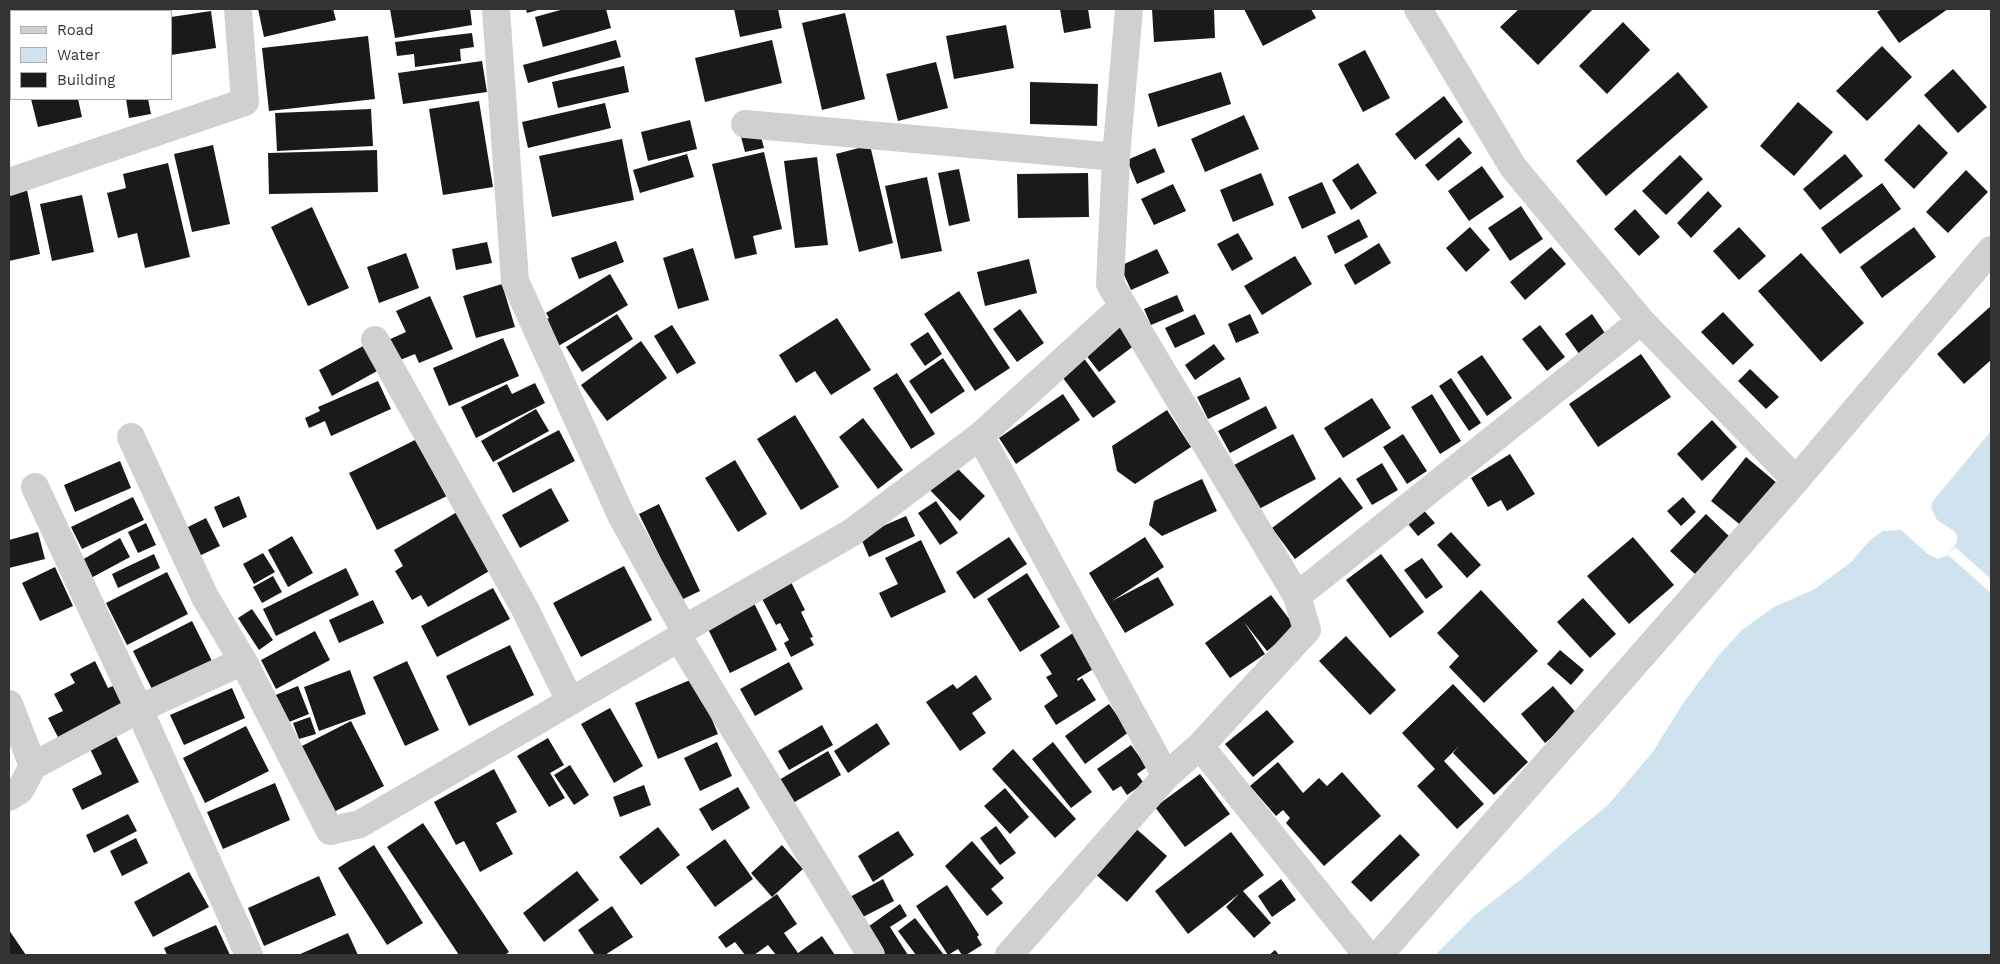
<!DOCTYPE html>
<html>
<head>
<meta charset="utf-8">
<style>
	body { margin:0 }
	#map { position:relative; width:2000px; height:964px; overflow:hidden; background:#fff; font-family:"Work Sans",sans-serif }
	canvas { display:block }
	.frame { position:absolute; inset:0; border:10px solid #333; pointer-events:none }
	.legend { position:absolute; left:10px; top:10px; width:162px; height:90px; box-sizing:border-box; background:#fff; border:1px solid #adadad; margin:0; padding:6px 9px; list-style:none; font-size:15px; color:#333 }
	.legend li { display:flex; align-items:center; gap:10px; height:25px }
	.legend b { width:25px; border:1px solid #adadad }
</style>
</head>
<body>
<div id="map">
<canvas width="2000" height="964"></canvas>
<div class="frame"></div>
<ul class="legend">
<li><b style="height:6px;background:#d0d0d0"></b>Road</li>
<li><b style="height:14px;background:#cfe2ee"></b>Water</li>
<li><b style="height:14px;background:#1a1a1a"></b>Building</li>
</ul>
</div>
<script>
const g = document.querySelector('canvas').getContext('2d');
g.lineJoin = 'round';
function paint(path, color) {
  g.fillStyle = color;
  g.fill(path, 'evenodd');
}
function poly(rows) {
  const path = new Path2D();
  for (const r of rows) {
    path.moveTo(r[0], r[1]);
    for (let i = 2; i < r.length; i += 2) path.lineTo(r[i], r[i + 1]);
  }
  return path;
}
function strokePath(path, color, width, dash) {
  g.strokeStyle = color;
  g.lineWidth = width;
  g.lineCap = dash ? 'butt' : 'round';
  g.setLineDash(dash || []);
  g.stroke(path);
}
paint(poly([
	[1991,431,1991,955,1435,955,1475,915,1524,877,1569,837,1607,806,1652,753,1684,702,1719,655,1742,630,1774,607,1815,589,1851,562,1870,540,1883,531,1901,530,1929,555,1938,559,1948,555,1957,542,1957,536,1954,531,1937,520,1931,507,1933,501]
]), '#cfe2ee');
paint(poly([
	[1955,547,1991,579,1991,593,1948,555]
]), '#fff');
paint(poly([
	[258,9,333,9,336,20,264,37],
	[390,9,470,9,472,25,395,38],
	[526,9,541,9,527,13],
	[564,9,606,9,611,28,543,47,535,17],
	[734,9,778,9,782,28,740,37],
	[1060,9,1088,9,1091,28,1064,33],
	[1152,9,1214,9,1215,38,1154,42],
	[1244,9,1311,9,1316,18,1263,46],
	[1519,9,1593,9,1538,65,1500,27],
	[1882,9,1948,9,1899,43,1877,12],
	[211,11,216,48,171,55,171,17],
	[845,13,865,99,822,110,802,23],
	[1623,22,1650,50,1607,94,1579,66],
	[1006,25,1014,68,954,79,946,36],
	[472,33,474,47,460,49,461,61,415,67,414,54,397,56,395,42],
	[368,36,375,99,269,111,262,48],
	[616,40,621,57,528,83,523,65],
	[772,40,782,83,705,102,695,58],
	[1882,46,1912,77,1867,121,1836,91],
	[1365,50,1390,98,1363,112,1338,64],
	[482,61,487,92,403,104,398,73],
	[936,62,948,108,898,121,886,74],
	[624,66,629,92,558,108,552,82],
	[1953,69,1987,107,1958,133,1924,95],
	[1221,72,1231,104,1158,127,1148,94],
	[1678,72,1708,107,1606,196,1576,161],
	[1030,82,1098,84,1097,126,1030,124],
	[1444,96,1463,122,1415,160,1395,134],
	[31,99,78,99,82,117,38,127],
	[126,99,148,99,151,114,129,118],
	[479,101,493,187,443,195,429,109],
	[1798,102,1833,132,1794,176,1760,146],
	[605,103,611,128,528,148,522,122],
	[371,109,373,146,277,151,275,113],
	[1244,115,1259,149,1205,172,1191,139],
	[690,120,697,149,648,161,641,132],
	[1919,124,1948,153,1914,189,1884,160],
	[759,129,764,148,745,152,740,133],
	[1459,137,1472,153,1438,181,1425,165],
	[622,139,634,200,552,217,539,156],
	[213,145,230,224,192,232,174,154],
	[870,145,893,243,859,252,836,154],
	[1155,148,1165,172,1137,184,1127,160],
	[377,150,378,192,269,194,268,153],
	[764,152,782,229,753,236,757,254,735,259,712,164],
	[687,154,694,177,640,193,633,170],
	[1845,154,1863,176,1820,210,1803,189],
	[1680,155,1703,179,1666,215,1642,191],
	[817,157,828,245,795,248,784,161],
	[168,163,190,257,145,268,137,233,118,238,107,193,126,188,123,174],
	[1358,163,1377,193,1351,210,1332,180],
	[1482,166,1504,197,1469,221,1448,191],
	[959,169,970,221,949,226,938,173],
	[1966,170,1988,192,1948,233,1926,212],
	[1088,173,1089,217,1018,218,1017,174],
	[1261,173,1274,205,1233,222,1220,190],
	[927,177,942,251,901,259,885,186],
	[1322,182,1336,213,1302,229,1288,197],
	[1882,183,1901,209,1840,254,1821,228],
	[1173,184,1186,211,1154,225,1141,199],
	[27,190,40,254,9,261,9,194],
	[1708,191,1722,206,1691,238,1677,223],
	[82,195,94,252,52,261,40,204],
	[1521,206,1543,239,1510,261,1488,228],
	[312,207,349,288,308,306,271,227],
	[1635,209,1660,237,1639,256,1614,229],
	[1359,219,1368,237,1335,254,1327,236],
	[1470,227,1490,250,1466,272,1446,248],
	[1739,227,1766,256,1739,280,1713,251],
	[1914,227,1936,257,1882,298,1860,267],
	[1238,233,1253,259,1232,271,1217,244],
	[616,241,624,262,579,279,571,258],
	[487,242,492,263,456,270,452,249],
	[1379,243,1391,263,1355,285,1344,265],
	[1551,247,1566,264,1525,300,1510,282],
	[693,248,709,300,678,309,663,258],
	[1157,249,1169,273,1131,290,1120,266],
	[406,253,419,288,379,303,367,267],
	[1801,253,1864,323,1821,362,1758,291],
	[1295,256,1312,284,1262,315,1244,286],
	[1029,259,1037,293,985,306,977,272],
	[610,274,628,305,555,348,540,322,549,318,546,313],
	[502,284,515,327,476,338,463,296],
	[959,291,1010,368,975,391,924,314],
	[1177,295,1184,311,1151,325,1144,309],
	[430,296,453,349,419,363,415,354,395,362,386,341,406,332,396,311],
	[1991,306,1991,360,1964,384,1937,354],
	[1020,309,1044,343,1017,362,993,329],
	[1723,312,1754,345,1733,365,1701,332],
	[617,314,633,339,582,372,566,347],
	[1195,314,1205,334,1175,348,1165,328],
	[1250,314,1259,333,1236,343,1228,324],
	[1592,314,1609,339,1582,358,1565,334],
	[837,318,871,370,831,395,815,371,796,383,779,355],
	[1122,320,1139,342,1099,372,1082,350],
	[672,325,696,363,677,374,654,336],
	[1540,325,1565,357,1547,371,1522,339],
	[928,332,942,354,925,366,910,344],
	[503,338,519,376,449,406,433,368],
	[641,341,667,378,607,421,581,385],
	[1214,344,1225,359,1195,380,1185,365],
	[365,345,379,370,332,396,319,370],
	[1641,354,1671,397,1598,447,1569,404],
	[1482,355,1512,398,1487,416,1457,372],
	[1083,357,1116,402,1093,418,1060,374],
	[943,358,965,391,931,414,909,381],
	[1750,369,1779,397,1766,409,1738,381],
	[897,373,935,434,911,449,873,388],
	[1240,377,1250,399,1208,419,1197,397],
	[1451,378,1481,423,1469,431,1439,386],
	[378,381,391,409,331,436,325,421,309,428,305,418,320,411,318,407],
	[535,383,545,403,476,438,461,407,507,384,512,394],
	[1063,394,1080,420,1016,464,999,438],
	[1432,394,1461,441,1440,454,1411,407],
	[1372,398,1391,428,1343,458,1324,428],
	[1266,406,1277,428,1230,453,1218,431],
	[536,409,549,431,493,462,481,441],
	[1167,410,1191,447,1135,484,1117,471,1112,446],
	[795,415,839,487,801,510,757,439],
	[863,418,903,470,878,489,839,437],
	[1712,420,1737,447,1702,481,1677,454],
	[559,430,575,461,513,493,497,463],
	[1293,434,1316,479,1257,510,1234,465],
	[1403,434,1427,471,1407,484,1383,447],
	[419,438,447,496,377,530,349,473],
	[1510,454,1535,494,1507,511,1501,500,1488,507,1471,478],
	[1746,457,1778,484,1743,527,1711,501],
	[735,460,767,514,738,532,705,478],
	[120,461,131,488,75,512,64,485],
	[1382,463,1398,490,1372,505,1356,479],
	[955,466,985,496,960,521,930,490],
	[1340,477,1363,508,1295,559,1272,528],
	[1202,479,1217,511,1162,536,1149,525,1154,501],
	[551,488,569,521,520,548,502,515],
	[239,496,247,517,223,528,214,507],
	[133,497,144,520,82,549,71,527],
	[1683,497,1696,512,1681,526,1667,511],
	[936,501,958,533,940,545,918,513],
	[659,504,700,591,681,600,639,514],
	[1420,506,1435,523,1418,536,1404,519],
	[457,512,491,570,428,607,421,595,412,600,395,571,403,566,394,550],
	[1706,514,1730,537,1695,574,1670,551],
	[906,516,915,536,869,557,860,536],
	[206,518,220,546,195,558,182,530],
	[146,523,156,545,138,553,128,532],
	[38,532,45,559,9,568,9,540],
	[1451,532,1481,565,1467,578,1437,545],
	[292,536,313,573,288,587,268,550],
	[1009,537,1027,564,974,599,956,572],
	[1145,537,1164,567,1112,601,1158,577,1174,605,1125,633,1089,573],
	[1633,537,1674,585,1629,624,1587,576],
	[120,538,130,557,91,578,82,560],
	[921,540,946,592,891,618,879,593,898,584,885,558],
	[263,553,275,572,254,584,243,564],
	[154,554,160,568,118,588,112,574],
	[1381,554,1424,612,1390,638,1346,580],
	[1422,558,1443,587,1426,599,1404,570],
	[624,566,652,620,581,657,553,603],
	[55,567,73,606,40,621,22,583],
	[346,568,359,595,276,636,263,609],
	[167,572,188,614,127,645,106,603],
	[1027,573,1060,627,1020,652,987,599],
	[273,576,282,592,262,603,253,587],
	[791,582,805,610,801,612,813,637,810,638,814,645,791,657,784,643,789,640,780,623,776,625,761,597],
	[493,588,510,619,437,657,421,626],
	[1481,590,1538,651,1484,703,1449,667,1459,656,1437,633],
	[1271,595,1296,628,1267,651,1244,622,1265,654,1230,678,1205,643],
	[1583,598,1616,634,1590,658,1557,622],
	[373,600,384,623,339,643,329,620],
	[754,603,777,650,730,673,707,627],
	[252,609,273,640,259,650,238,618],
	[192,621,212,661,153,691,133,651],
	[315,631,330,660,276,689,261,660],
	[1073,633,1095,668,1077,679,1078,681,1082,678,1096,700,1056,725,1044,706,1058,696,1046,677,1052,674,1040,655],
	[1346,636,1396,690,1370,715,1319,661],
	[510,645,534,695,469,726,446,676],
	[1560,650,1584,670,1571,685,1547,664],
	[95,661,108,688,113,686,126,710,61,743,48,718,63,711,54,694,75,683,70,674],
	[407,661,439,730,405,746,373,677],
	[789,662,803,689,755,716,740,689],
	[350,670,366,714,319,731,304,687],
	[976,675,992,699,972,713,986,733,960,751,926,702,953,684,957,689],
	[695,678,718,734,658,759,635,703],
	[1453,684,1528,762,1494,795,1453,753,1459,746,1444,761,1484,804,1457,829,1417,786,1435,769,1402,733],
	[298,686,309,714,284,724,273,696],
	[1553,686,1578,715,1545,743,1521,714],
	[232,688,245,718,184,745,170,715],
	[1109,704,1129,732,1085,764,1065,736],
	[610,708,643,766,614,783,581,724],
	[1267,710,1294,742,1253,777,1225,744],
	[310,717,316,734,299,739,293,723],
	[351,721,384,786,332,813,298,748],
	[877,723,890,744,848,773,834,751],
	[822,725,833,745,789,770,778,751],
	[246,726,269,771,205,803,183,758],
	[116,736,139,782,82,810,72,789,102,774,90,749],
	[548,738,564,765,550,773,565,798,549,807,517,756],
	[717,742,732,776,700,791,684,758],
	[1053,742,1092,792,1071,808,1032,759],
	[1131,745,1147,767,1137,774,1144,783,1127,795,1121,786,1113,791,1097,769],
	[1013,749,1076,819,1055,838,992,769],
	[828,751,841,775,793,803,779,780],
	[1278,762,1303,793,1319,778,1327,786,1342,772,1381,816,1324,866,1286,823,1290,818,1283,810,1276,816,1250,786],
	[570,765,589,795,574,805,554,775],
	[494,769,517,812,496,823,513,854,480,872,464,841,456,845,434,802],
	[1200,774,1230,814,1185,847,1155,807],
	[275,783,290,820,223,849,207,812],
	[644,785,651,805,620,817,613,797],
	[738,787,750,808,712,831,699,809],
	[1005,788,1029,817,1010,834,984,806],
	[128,814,137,831,94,853,86,835],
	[423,823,509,952,505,955,459,955,387,847],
	[996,826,1016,853,1000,865,980,838],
	[1133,826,1167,856,1127,902,1093,872],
	[658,827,680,855,641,885,619,857],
	[898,831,914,855,873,882,858,856],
	[1231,832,1264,875,1243,891,1271,923,1254,938,1226,907,1239,894,1188,934,1155,891],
	[1400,834,1420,855,1371,902,1351,882],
	[136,838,148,863,122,876,110,851],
	[725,839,753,879,715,907,686,867],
	[972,841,1004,878,991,889,1003,903,987,916,945,866],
	[374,845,423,923,387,945,338,868],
	[782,845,803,869,772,897,751,873],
	[577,871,599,900,544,942,523,913],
	[189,872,209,907,153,937,134,902],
	[319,876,336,915,264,946,248,908],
	[883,879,894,901,861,918,850,897],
	[1281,879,1296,900,1272,917,1258,896],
	[947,885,979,935,977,937,982,945,966,955,962,955,958,949,948,955,916,906],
	[777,894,797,924,784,933,798,953,822,936,835,955,776,955,768,945,754,955,745,955,735,942,726,948,718,937],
	[900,904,907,916,890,927,908,955,881,955,865,929],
	[612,906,633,937,605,955,595,955,578,930],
	[915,918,944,955,916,955,898,931],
	[216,925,230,955,167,955,164,948],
	[9,930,26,955,9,955],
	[348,933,358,955,298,955],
	[1275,950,1279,955,1269,955]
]), '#1a1a1a');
strokePath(poly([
	[496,9,515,281,622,517,684,629,679,638,871,955],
	[1418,9,1513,167,1641,321,1796,480],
	[745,124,1116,157],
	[9,182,245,102,238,9],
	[375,340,525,609,570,701],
	[980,436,1166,776],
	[131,437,205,597,243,661],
	[35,487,139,709,249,955],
	[1297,596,1641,321],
	[684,629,851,533,980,436,1123,306],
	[9,704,33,766],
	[1200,746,1367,955],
	[9,797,20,790,33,766,139,709,243,661,330,831,360,824,679,638],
	[1009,955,1166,776,1200,746,1307,630,1297,596,1110,284,1116,157,1129,9],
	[1379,955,1796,480,1991,250]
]), '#d0d0d0', 28);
</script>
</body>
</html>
